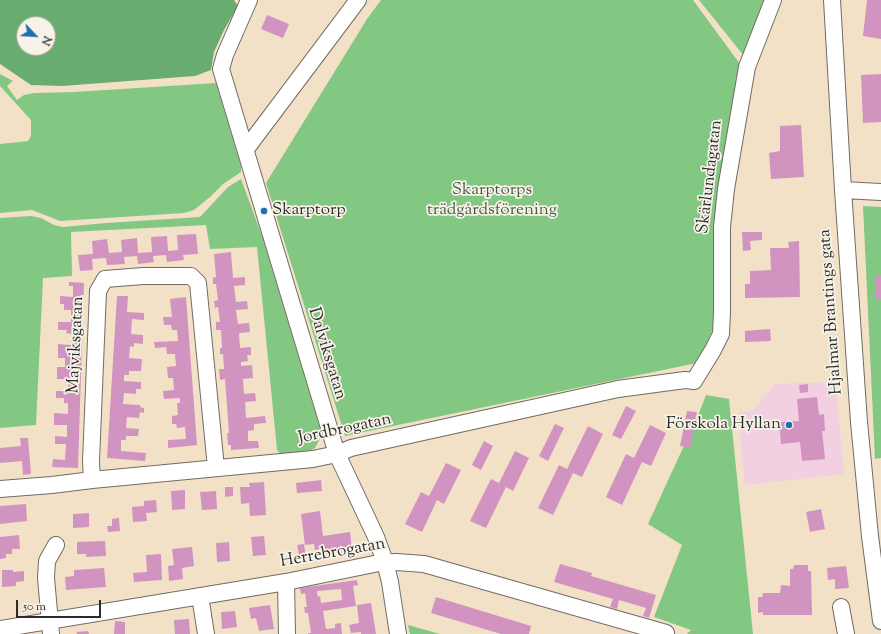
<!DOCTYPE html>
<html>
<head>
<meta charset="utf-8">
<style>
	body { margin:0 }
	#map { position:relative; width:881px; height:634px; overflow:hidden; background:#f3e1c7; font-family:"Sorts Mill Goudy",serif }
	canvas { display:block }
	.north { position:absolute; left:16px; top:16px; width:40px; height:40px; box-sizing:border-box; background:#f7f3e8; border:1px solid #a5a39c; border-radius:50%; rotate:115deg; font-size:11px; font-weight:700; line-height:16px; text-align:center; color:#2b2b2b }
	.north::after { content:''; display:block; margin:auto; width:14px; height:18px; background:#1f6fb2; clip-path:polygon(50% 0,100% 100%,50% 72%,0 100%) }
	.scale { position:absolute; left:16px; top:600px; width:85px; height:18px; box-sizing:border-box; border:2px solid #2b2b2b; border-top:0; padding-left:5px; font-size:12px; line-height:14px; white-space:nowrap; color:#2b2b2b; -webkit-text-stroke:3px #f7f3e8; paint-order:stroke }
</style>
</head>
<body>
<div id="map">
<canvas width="881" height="634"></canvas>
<div class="north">N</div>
<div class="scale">50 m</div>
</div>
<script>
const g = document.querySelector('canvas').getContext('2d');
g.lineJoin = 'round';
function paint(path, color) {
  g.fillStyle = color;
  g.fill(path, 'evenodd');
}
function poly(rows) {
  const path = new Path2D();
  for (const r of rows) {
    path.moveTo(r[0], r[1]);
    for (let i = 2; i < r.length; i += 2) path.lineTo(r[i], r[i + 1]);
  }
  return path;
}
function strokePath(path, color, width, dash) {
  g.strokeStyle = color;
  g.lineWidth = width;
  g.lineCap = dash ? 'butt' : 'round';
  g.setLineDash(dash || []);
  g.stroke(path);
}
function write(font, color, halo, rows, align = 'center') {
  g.font = font + ' "Sorts Mill Goudy",serif';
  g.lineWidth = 3.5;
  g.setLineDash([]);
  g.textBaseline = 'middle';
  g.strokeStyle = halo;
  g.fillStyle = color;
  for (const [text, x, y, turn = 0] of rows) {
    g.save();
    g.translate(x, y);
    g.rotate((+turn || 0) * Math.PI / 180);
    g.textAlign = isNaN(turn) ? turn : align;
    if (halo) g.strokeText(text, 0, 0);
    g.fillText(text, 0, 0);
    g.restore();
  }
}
paint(poly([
	[828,382,836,386,844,474,745,485,738,413,752,411,775,384]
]), '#f2cfe1');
paint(poly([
	[381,0,693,0,743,68,714,327,697,363,345,436,266,183,367,19],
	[699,0,765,0,744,56],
	[0,74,13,81,7,86,17,100,24,95,34,93,74,92,216,83,241,166,241,172,223,184,210,197,194,210,184,213,60,221,32,210,0,213,0,144,28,141,31,136,31,120,0,86],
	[241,179,262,236,320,428,321,437,315,448,308,452,282,456,277,450,257,247,210,249,206,225,71,232,72,276,43,278,36,425,0,428,0,218,31,216,41,218,54,225,63,227,106,223,200,217,228,187],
	[863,206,881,207,881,458,875,459],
	[706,395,729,399,753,634,687,634,691,630,654,617,682,545,648,524,699,413],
	[408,625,440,634,410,634]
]), '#82c882');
paint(poly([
	[0,0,234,0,238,6,224,30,214,52,211,70,195,76,62,86,31,85,0,64],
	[24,24,48,24,48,48,24,48]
]), '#69ac70');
paint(poly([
	[867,0,881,0,881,39,863,36],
	[267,15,289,24,283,38,261,29],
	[881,74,881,122,863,123,861,75],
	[801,125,804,177,771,179,769,153,780,151,780,126],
	[742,232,762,232,762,240,750,241,751,250,743,251],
	[196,234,198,254,183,255,184,260,167,262,166,255,153,256,154,262,138,264,137,256,124,257,125,264,107,265,106,258,92,259,93,270,80,271,78,255,93,254,92,241,107,239,109,253,122,252,121,240,137,238,138,253,152,252,151,237,167,236,168,251,178,250,177,235],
	[799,241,800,297,745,298,745,284,750,284,750,271,771,270,770,248,789,248,788,242],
	[231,252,233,278,245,277,245,285,234,286,236,302,247,301,248,309,236,310,238,324,249,323,250,332,239,333,240,348,251,347,251,355,247,355,248,361,241,362,241,366,252,365,253,378,243,379,244,394,255,393,256,401,245,402,246,418,265,416,266,423,254,424,254,430,248,431,248,441,258,441,259,448,231,450,231,445,228,445,227,433,229,433,225,379,220,380,219,369,224,369,223,354,220,354,220,348,222,348,221,330,216,330,216,322,220,322,218,307,215,308,214,301,218,300,216,284,213,284,213,278,216,277,214,254],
	[875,275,881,275,881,300,876,300],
	[69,282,84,283,78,468,52,467,53,459,65,460,66,444,55,444,55,436,67,437,67,425,54,425,54,413,68,414,68,403,64,403,64,398,56,398,56,391,68,391,69,379,57,379,57,367,65,367,65,358,58,358,58,344,71,345,72,334,66,333,67,330,58,330,58,322,71,322,71,310,64,310,64,304,60,304,60,296,73,297,73,286,69,286],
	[117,296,128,296,127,312,144,313,144,320,132,319,131,334,143,335,143,344,134,343,134,347,130,346,129,358,142,359,141,371,129,371,129,375,124,375,124,381,141,382,141,389,136,389,136,394,124,393,123,404,140,405,140,407,144,408,144,413,140,412,139,418,127,417,126,428,139,429,138,436,126,436,126,440,121,440,121,451,146,453,145,461,107,458],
	[186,297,197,445,168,448,168,440,186,439,185,427,177,428,176,424,172,424,172,416,178,415,177,403,180,403,180,398,164,399,163,391,174,390,173,378,168,378,167,367,176,366,175,354,167,354,166,347,155,348,154,342,178,341,177,330,172,330,171,325,164,325,163,317,172,317,170,299],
	[770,329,771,341,745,342,745,331],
	[808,384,808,392,800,393,799,385],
	[817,397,819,415,824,414,825,431,822,431,825,459,802,461,800,442,781,444,779,422,799,421,797,399],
	[626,406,636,411,621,439,612,435],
	[687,411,697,412,690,448,680,446],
	[555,424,564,428,548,461,539,456],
	[650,425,666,433,651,466,642,462,622,505,606,497,626,454,634,458],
	[588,426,603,434,582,477,573,473,553,515,538,508,559,465,567,469],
	[20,438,28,438,31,474,23,475,22,461,0,463,0,448,21,446],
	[484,441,493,446,481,470,472,465],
	[515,451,529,458,513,491,506,487,486,528,470,521,491,479,499,483],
	[446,463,461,470,444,504,437,500,422,532,405,524,421,492,429,496],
	[321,480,322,491,297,493,296,483],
	[264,482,266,515,250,516,249,503,241,504,240,487,250,487,249,483],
	[225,487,233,487,233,496,225,497],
	[185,490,185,509,172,510,171,491],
	[216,491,217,509,202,510,200,492],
	[156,500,157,512,146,513,147,521,133,522,132,507,144,506,144,501],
	[26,504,27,521,0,524,0,506],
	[821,509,825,529,810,532,806,512],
	[320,511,323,536,350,532,352,550,324,554,323,548,315,550,314,544,305,545,301,514],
	[89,513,89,527,73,528,73,514],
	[119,518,120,531,108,532,107,526,112,526,112,519],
	[19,535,20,549,12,549,12,554,6,554,6,558,0,559,0,537],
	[264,536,266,555,253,556,251,537],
	[105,541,106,556,86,557,86,554,77,554,77,542],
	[229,542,230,561,217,562,216,543],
	[304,544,306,558,300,559,297,545],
	[192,547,194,566,182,568,183,579,169,581,168,566,174,565,172,549],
	[161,554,162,580,134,582,133,573,147,572,146,555],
	[560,564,592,573,591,576,656,595,649,618,643,616,646,608,619,600,617,609,610,607,613,599,554,582],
	[794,565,808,565,808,571,811,571,812,615,763,615,763,612,758,613,758,597,762,597,763,593,780,593,781,585,790,586,790,569,793,569],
	[846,566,849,588,835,589,835,579,828,580,827,568],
	[104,568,106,587,66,590,65,577,74,576,74,570],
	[2,570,13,570,13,572,24,571,24,581,16,582,16,586,2,587],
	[357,580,358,585,353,586,356,606,323,611,326,629,335,628,335,624,341,623,342,634,308,634,308,633,311,633,308,613,305,613,304,607,307,607,305,593,301,594,300,588],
	[341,589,342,600,321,603,320,596,318,597,317,591],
	[436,597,531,626,529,634,501,634,431,613],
	[371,603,376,634,361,634,361,632,351,633,349,625,359,623,357,605],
	[270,605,274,629,259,631,256,618,251,619,249,608],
	[235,611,237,627,222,629,221,612],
	[189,619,190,634,175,634,174,620],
	[115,621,125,622,125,634,114,634],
	[88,631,89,634,77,634,76,632]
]), '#d194c0');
const minor = poly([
	[249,0,225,55,221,69,337,454,376,537,385,562,390,582,398,634],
	[832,0,843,190,859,422,870,536,881,621],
	[246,149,358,0],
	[843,190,881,192],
	[92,480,91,461,98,291,105,279,143,276,191,276,198,283,216,468],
	[0,489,52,485,92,480,313,459,337,454,351,448,618,389,685,380,694,381,713,350,721,334,722,311,722,227,726,189,747,67,773,0],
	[286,582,287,634],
	[200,596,206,634],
	[841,607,846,634],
	[0,629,286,582,379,563,396,562,424,564,666,633],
	[51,634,46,578,47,561,56,545]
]);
strokePath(minor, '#716b62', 18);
strokePath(minor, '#fff', 16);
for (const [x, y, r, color] of [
	[264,211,4,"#1f6fb2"],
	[789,425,4,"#1f6fb2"]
]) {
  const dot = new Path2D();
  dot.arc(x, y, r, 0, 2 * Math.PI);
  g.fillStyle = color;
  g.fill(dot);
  strokePath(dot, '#f7f3e8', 1.5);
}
write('17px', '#2b2b2b', '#f7f3e8', [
	["Skärlundagatan",711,177,-83],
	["Hjalmar Brantings gata",832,312,-94],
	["Majviksgatan",77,345,-87],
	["Dalviksgatan",326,354,73],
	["Jordbrogatan",345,430,-12],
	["Herrebrogatan",333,554,-10]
]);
write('17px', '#455a45', '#f7f3e8', [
	["Skarptorps",492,191],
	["trädgårdsförening",492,211]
]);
write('17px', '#2b2b2b', '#f7f3e8', [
	["Skarptorp",272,211],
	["Förskola Hyllan",781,425,"right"]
], 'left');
</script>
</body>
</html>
